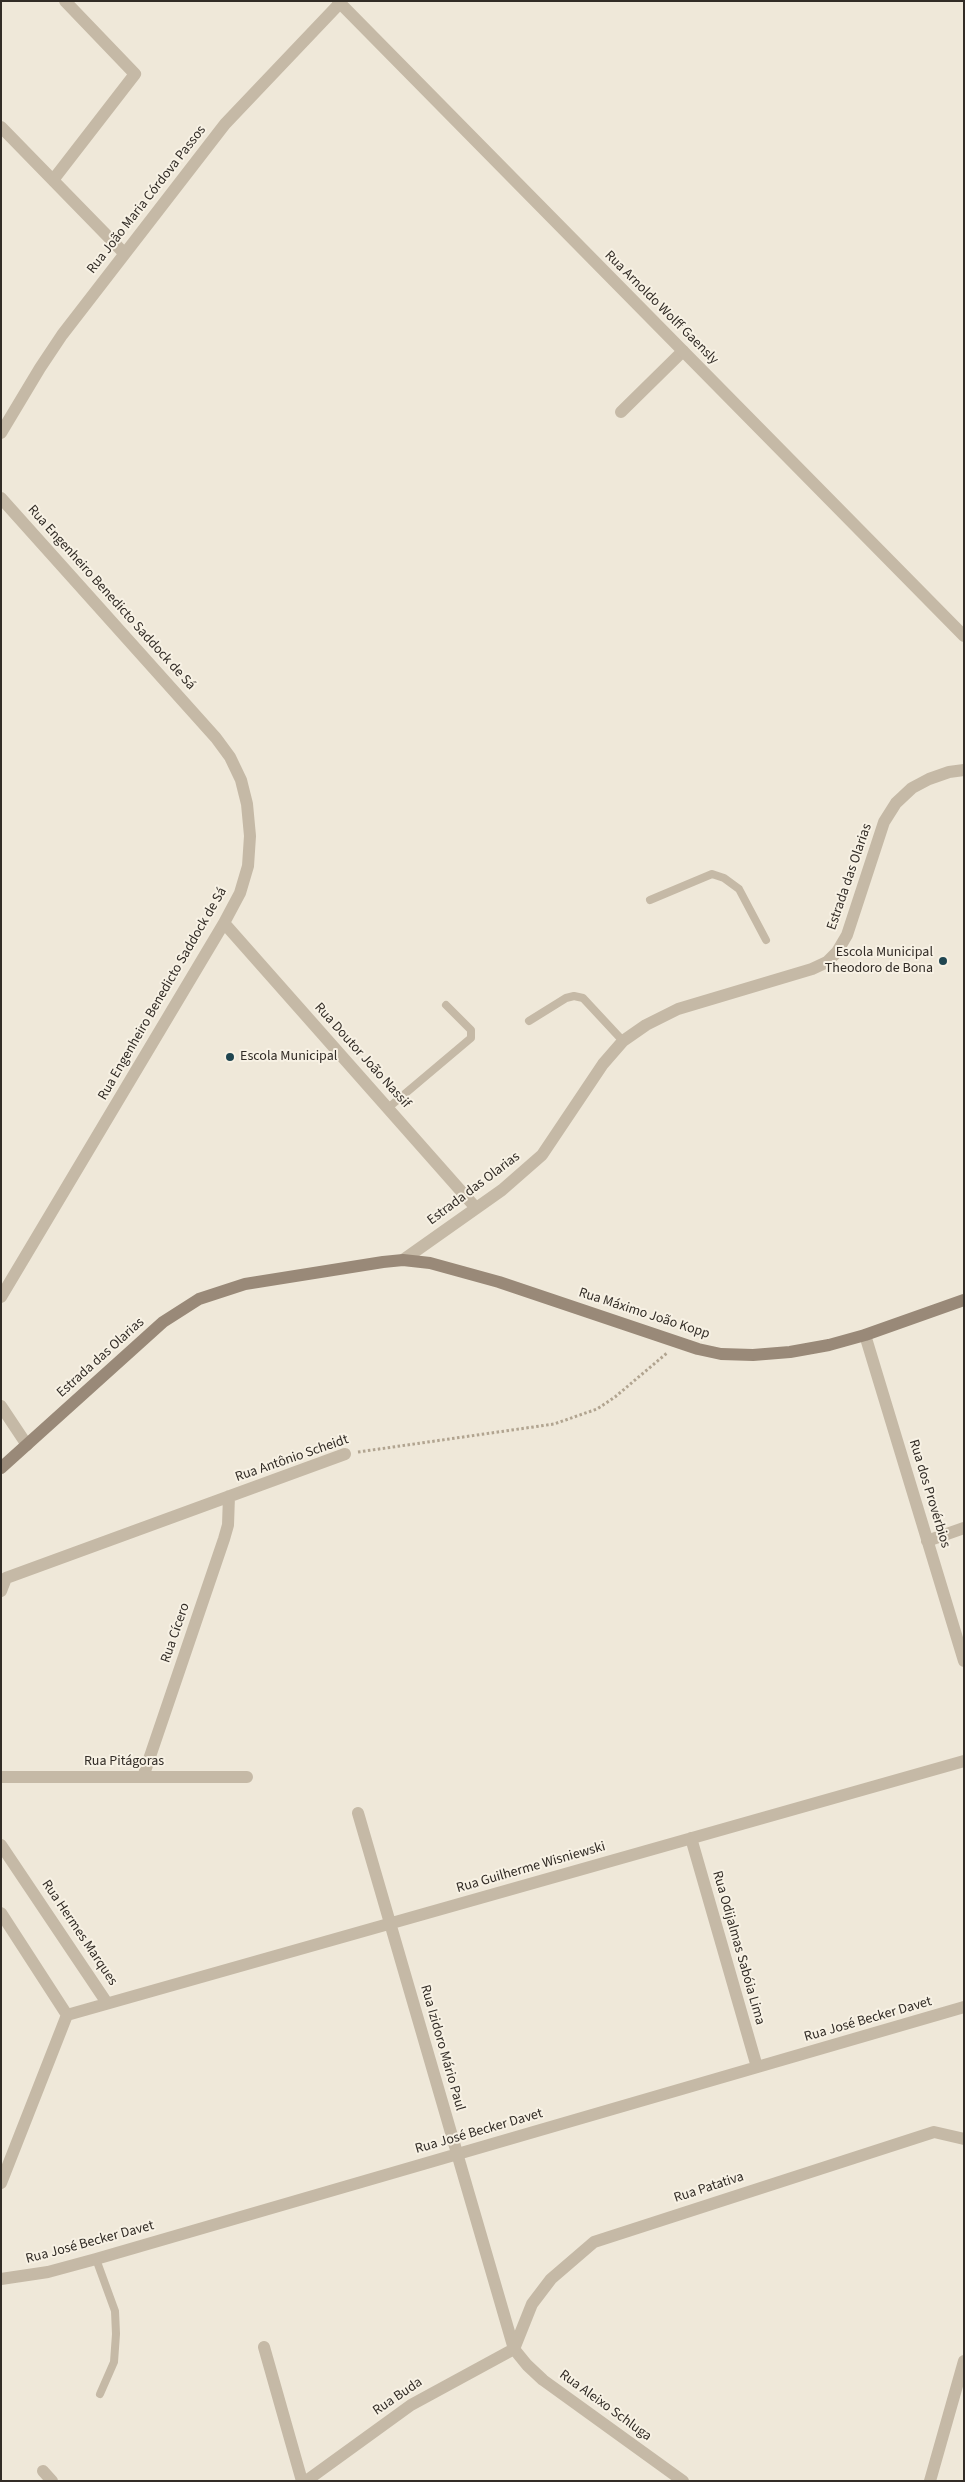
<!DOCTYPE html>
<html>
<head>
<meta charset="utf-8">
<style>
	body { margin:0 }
	#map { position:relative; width:965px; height:2482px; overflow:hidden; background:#efe8d9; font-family:"Source Sans 3",sans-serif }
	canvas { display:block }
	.frame { position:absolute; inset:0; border:2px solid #322c26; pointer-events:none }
</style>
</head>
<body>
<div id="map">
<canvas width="965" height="2482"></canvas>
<div class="frame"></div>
</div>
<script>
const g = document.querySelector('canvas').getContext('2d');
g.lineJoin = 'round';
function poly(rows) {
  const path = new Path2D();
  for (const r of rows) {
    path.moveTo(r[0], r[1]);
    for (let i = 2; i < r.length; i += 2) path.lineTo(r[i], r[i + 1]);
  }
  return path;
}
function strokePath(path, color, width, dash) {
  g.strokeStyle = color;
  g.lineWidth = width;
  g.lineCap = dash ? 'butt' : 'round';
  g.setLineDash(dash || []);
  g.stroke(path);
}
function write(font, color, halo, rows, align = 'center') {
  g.font = font + ' "Source Sans 3",sans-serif';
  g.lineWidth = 4;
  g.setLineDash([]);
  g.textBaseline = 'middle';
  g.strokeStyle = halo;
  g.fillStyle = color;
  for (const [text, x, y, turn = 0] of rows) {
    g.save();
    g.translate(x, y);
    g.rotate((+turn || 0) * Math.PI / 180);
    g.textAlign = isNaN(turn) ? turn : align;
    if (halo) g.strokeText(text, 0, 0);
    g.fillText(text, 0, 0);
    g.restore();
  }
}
strokePath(poly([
	[358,1452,554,1424,597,1409,615,1397,667,1353]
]), '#b1a490', 3, [2.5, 2.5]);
strokePath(poly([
	[650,900,712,874,724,878,739,889,766,940],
	[529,1021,566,998,574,996,583,998,623,1041],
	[388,1108,471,1038,471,1030,446,1005],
	[96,2259,115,2311,116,2334,114,2362,100,2394]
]), '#c5b9a6', 8);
strokePath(poly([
	[1,127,124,253],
	[53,180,135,74,65,1],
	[621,412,683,351],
	[1,433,40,368,62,335,225,124,340,3],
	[1,498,216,738,230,757,241,780,247,804,250,836,248,866,240,893,224,923,1,1297],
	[224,923,476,1208],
	[403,1260,502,1190,542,1155,603,1064,623,1041,646,1025,678,1009,812,969,827,962,837,952,847,935,884,822,896,803,912,788,929,779,949,772,964,770],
	[865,1335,964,1661],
	[1,1406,27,1445],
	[927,1541,964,1528],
	[1,1591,6,1578,345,1454],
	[1,1777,247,1777],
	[143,1777,224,1539,228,1525,229,1496],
	[358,1813,514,2349,527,2365,543,2380,683,2481],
	[691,1838,757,2067],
	[1,1845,107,2003],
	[1,1913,67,2015],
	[1,2183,67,2015,964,1761],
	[1,2279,48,2272,96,2259,964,2007],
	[264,2347,302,2481],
	[514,2349,532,2304,551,2279,594,2242,934,2132,964,2139],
	[43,2471,52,2481],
	[306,2481,411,2405,514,2349],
	[930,2481,964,2361]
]), '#c5b9a6', 12);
strokePath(poly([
	[338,1,964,636]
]), '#c5b9a6', 12);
strokePath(poly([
	[1,1468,163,1322,199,1299,245,1284,383,1262,403,1260,430,1263,499,1282,698,1349,721,1354,753,1355,790,1352,829,1345,865,1335,964,1300]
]), '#998978', 12);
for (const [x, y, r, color] of [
	[943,961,5,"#1f4550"],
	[230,1057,5,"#1f4550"]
]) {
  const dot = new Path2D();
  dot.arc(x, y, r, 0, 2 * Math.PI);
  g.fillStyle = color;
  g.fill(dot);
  strokePath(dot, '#f7f1e4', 2);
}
write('14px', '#322c26', '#f7f1e4', [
	["Rua João Maria Córdova Passos",147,200,-52],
	["Rua Arnoldo Wolff Gaensly",661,308,45],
	["Rua Engenheiro Benedicto Saddock de Sá",111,598,48],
	["Estrada das Olarias",850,877,-71],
	["Rua Engenheiro Benedicto Saddock de Sá",163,994,-60],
	["Rua Doutor João Nassif",362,1056,48],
	["Estrada das Olarias",474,1189,-37],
	["Rua Máximo João Kopp",644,1314,18],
	["Estrada das Olarias",101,1358,-42],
	["Rua Antônio Scheidt",292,1459,-19],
	["Rua dos Provérbios",929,1494,73],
	["Rua Cícero",176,1633,-71],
	["Rua Pitágoras",124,1762],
	["Rua Guilherme Wisniewski",531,1868,-16],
	["Rua Hermes Marques",79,1933,56],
	["Rua Odijalmas Sabóia Lima",738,1948,74],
	["Rua José Becker Davet",868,2020,-16],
	["Rua Izidoro Mário Paul",442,2048,74],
	["Rua José Becker Davet",479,2132,-16],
	["Rua Patativa",709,2188,-18],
	["Rua José Becker Davet",90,2243,-15],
	["Rua Buda",398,2397,-34],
	["Rua Aleixo Schluga",605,2406,36]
]);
write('14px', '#322c26', '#f7f1e4', [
	["Escola Municipal",933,953],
	["Theodoro de Bona",933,969],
	["Escola Municipal",240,1057,"left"]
], 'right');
</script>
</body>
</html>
